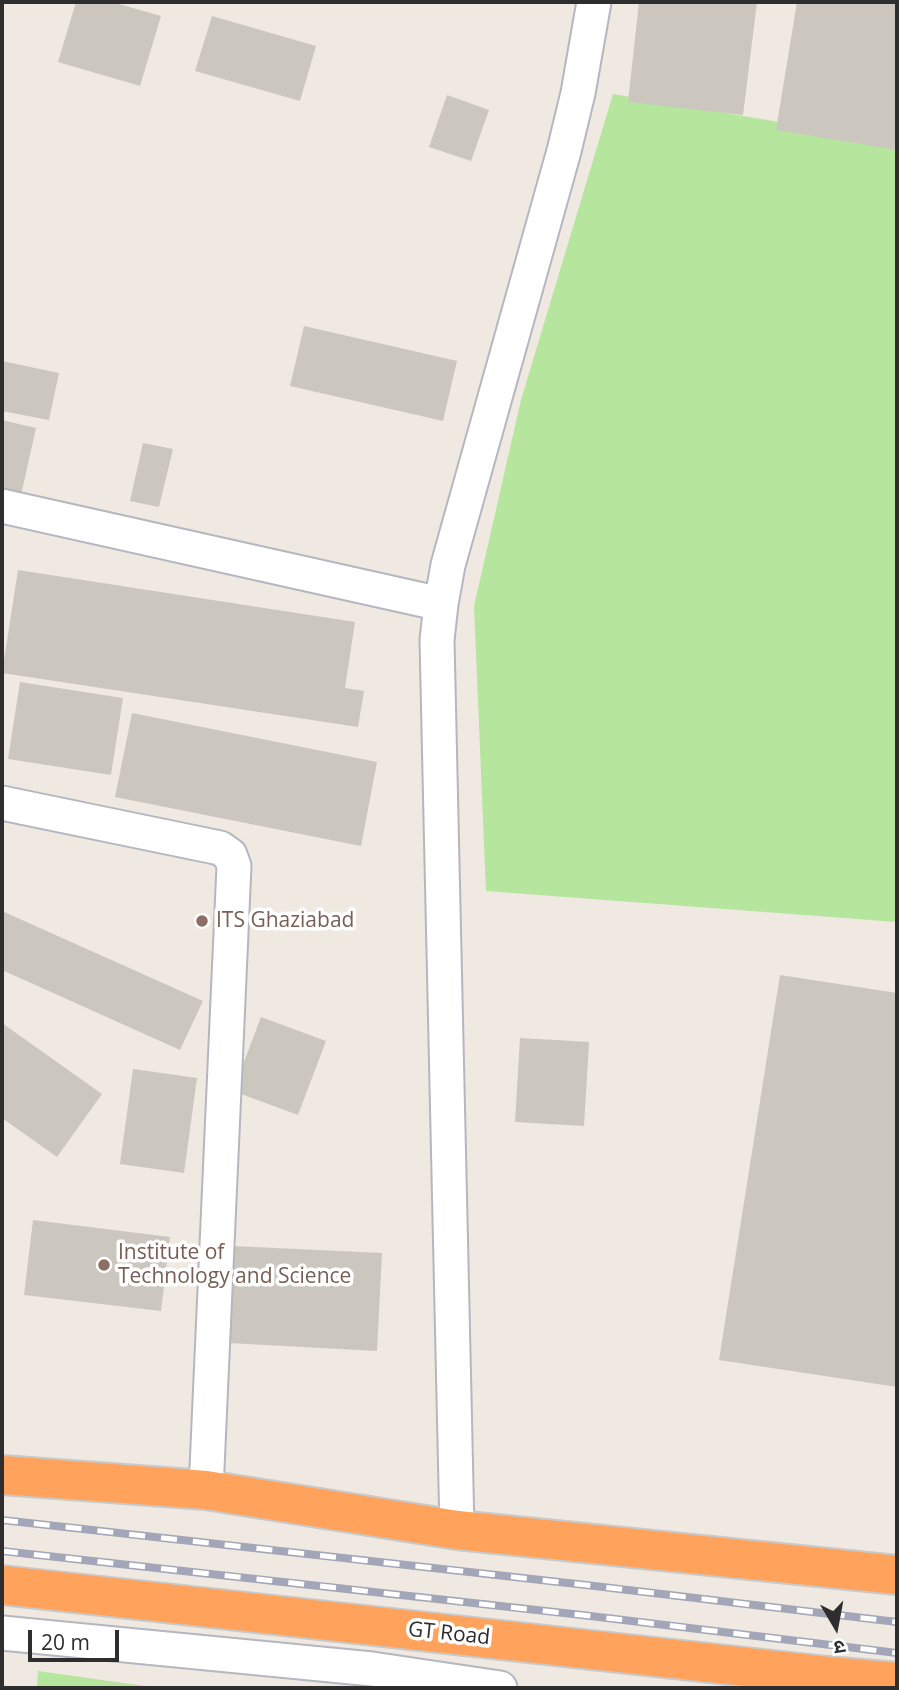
<!DOCTYPE html>
<html>
<head>
<meta charset="utf-8">
<style>
	body { margin:0 }
	#map { position:relative; width:899px; height:1690px; overflow:hidden; background:#efe9e1; font-family:"Open Sans","Noto Sans Devanagari",sans-serif }
	canvas { display:block }
	.frame { position:absolute; inset:0; border:4px solid #2e2e2e; pointer-events:none }
	.north { position:absolute; left:801px; top:1592px; width:70px; height:70px; -webkit-text-stroke:5px #fff; paint-order:stroke; rotate:170deg; font-size:19px; font-weight:700; line-height:28px; text-align:center; color:#2e2e2e }
	.north::after { content:''; display:block; margin:auto; width:24px; height:32px; background:#2e2e2e; clip-path:polygon(50% 0,100% 100%,50% 72%,0 100%) }
	.scale { position:absolute; left:28px; top:1630px; width:91px; height:32px; box-sizing:border-box; border:4px solid #2e2e2e; border-top:0; padding-left:9px; font-size:21px; line-height:24px; white-space:nowrap; color:#2e2e2e; -webkit-text-stroke:5px #fff; paint-order:stroke }
</style>
</head>
<body>
<div id="map">
<canvas width="899" height="1690"></canvas>
<div class="frame"></div>
<div class="north">उ</div>
<div class="scale">20 m</div>
</div>
<script>
const g = document.querySelector('canvas').getContext('2d');
g.lineJoin = 'round';
function paint(path, color) {
  g.fillStyle = color;
  g.fill(path, 'evenodd');
}
function poly(rows) {
  const path = new Path2D();
  for (const r of rows) {
    path.moveTo(r[0], r[1]);
    for (let i = 2; i < r.length; i += 2) path.lineTo(r[i], r[i + 1]);
  }
  return path;
}
function strokePath(path, color, width, dash) {
  g.strokeStyle = color;
  g.lineWidth = width;
  g.lineCap = dash ? 'butt' : 'round';
  g.setLineDash(dash || []);
  g.stroke(path);
}
function write(font, color, halo, rows, align = 'center') {
  g.font = font + ' "Open Sans",sans-serif';
  g.lineWidth = 7;
  g.setLineDash([]);
  g.textBaseline = 'middle';
  g.strokeStyle = halo;
  g.fillStyle = color;
  for (const [text, x, y, turn = 0] of rows) {
    g.save();
    g.translate(x, y);
    g.rotate((+turn || 0) * Math.PI / 180);
    g.textAlign = isNaN(turn) ? turn : align;
    if (halo) g.strokeText(text, 0, 0);
    g.fillText(text, 0, 0);
    g.restore();
  }
}
paint(poly([
	[613,94,897,142,897,922,486,891,474,606,521,400],
	[38,1671,159,1688,37,1688]
]), '#b6e59e');
paint(poly([
	[76,2,112,2,161,16,140,86,58,62],
	[639,2,757,2,743,115,628,102],
	[797,2,897,2,897,150,776,130],
	[212,16,316,46,300,101,195,71],
	[447,95,489,110,471,161,429,147],
	[304,326,457,361,443,421,290,386],
	[2,361,59,373,49,420,2,411],
	[2,420,36,428,19,504,2,500],
	[143,443,173,449,159,507,130,501],
	[18,570,355,622,345,688,364,691,358,727,2,673],
	[20,682,123,698,111,775,8,759],
	[132,713,377,762,361,846,115,797],
	[2,911,203,1001,180,1050,2,970],
	[780,975,897,993,897,1387,719,1360],
	[261,1017,326,1041,298,1115,233,1091],
	[2,1023,102,1094,57,1157,2,1118],
	[520,1038,589,1042,584,1126,515,1122],
	[133,1069,197,1078,184,1173,120,1164],
	[33,1220,170,1237,161,1311,24,1295],
	[233,1246,382,1253,377,1351,228,1343]
]), '#cbc7bf');
const minor = poly([
	[2,506,441,604],
	[2,803,220,848,230,855,234,866,206,1490],
	[457,1530,437,640,441,604,448,565,564,151,578,93,594,2],
	[2,1633,372,1669,500,1688]
]);
const highway = poly([
	[2,1475,206,1490,457,1530,897,1575],
	[2,1585,828,1676,897,1682]
]);
strokePath(minor, '#b4b7c1', 37);
strokePath(highway, '#c9c9c9', 42);
strokePath(minor, '#fff', 33);
strokePath(highway, '#ffa35c', 38);
const rail = poly([
	[2,1520,586,1585,897,1622],
	[2,1551,582,1615,897,1653]
]);
strokePath(rail, '#a3a6b8', 8);
strokePath(rail, '#fff', 5, [16]);
for (const [x, y, r, color] of [
	[202,921,7,"#8d6e63"],
	[104,1265,7,"#8d6e63"]
]) {
  const dot = new Path2D();
  dot.arc(x, y, r, 0, 2 * Math.PI);
  g.fillStyle = color;
  g.fill(dot);
  strokePath(dot, '#fff', 2.5);
}
write('21px', '#785e54', '#fff', [
	["ITS Ghaziabad",216,921],
	["Institute of",118,1253],
	["Technology and Science",118,1277]
], 'left');
write('21px', '#2e2e2e', '#fff', [
	["GT Road",449,1634,6]
]);
</script>
</body>
</html>
